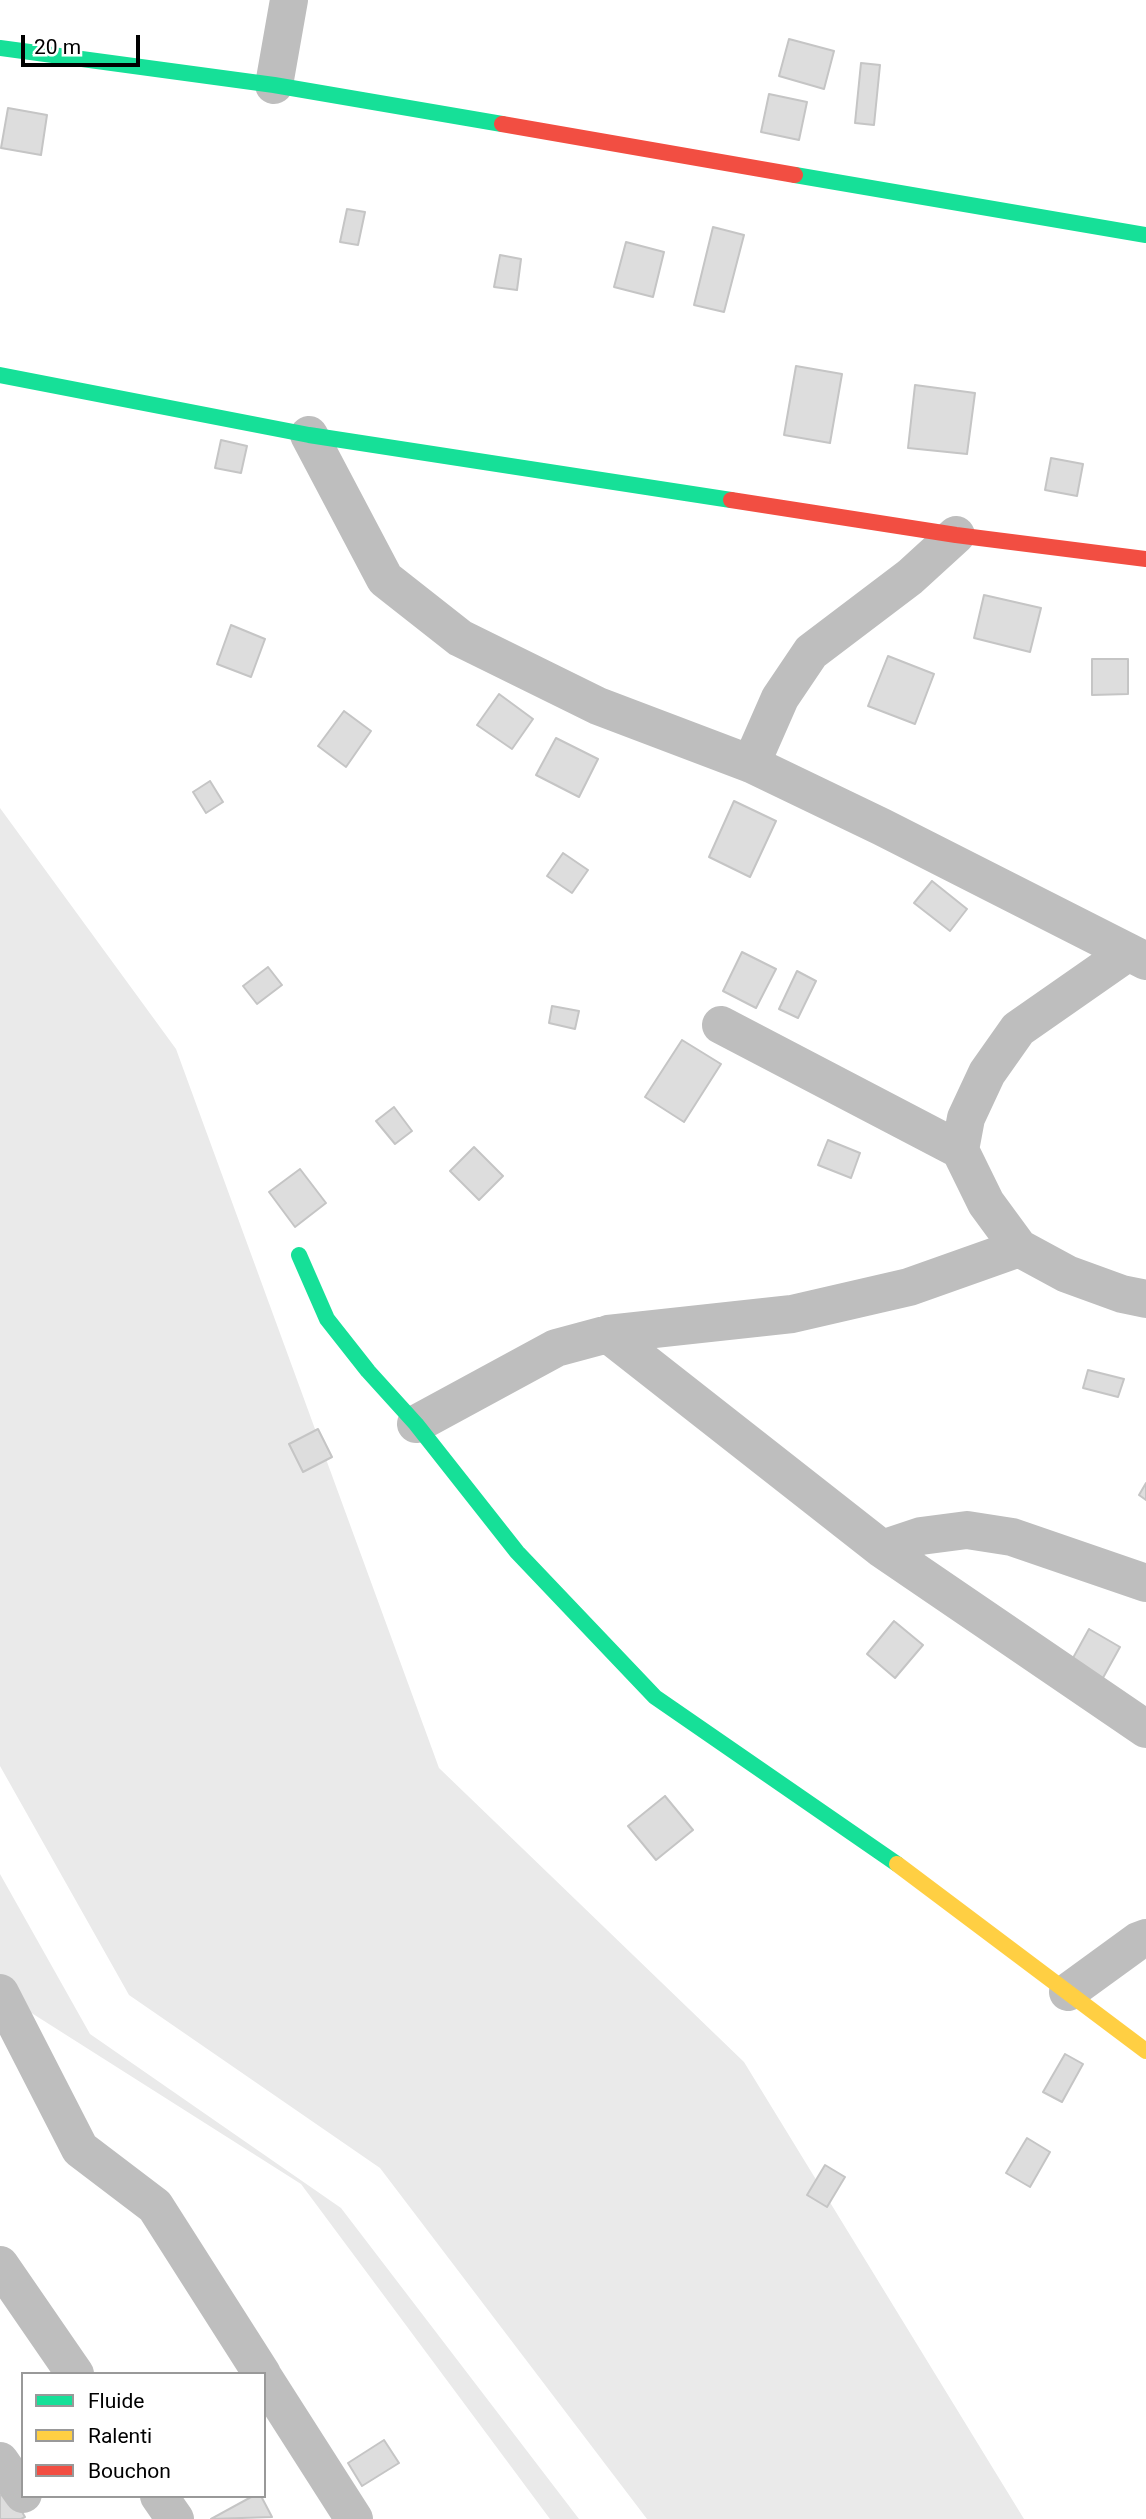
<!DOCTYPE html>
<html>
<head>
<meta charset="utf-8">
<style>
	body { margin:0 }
	#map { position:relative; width:1146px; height:2519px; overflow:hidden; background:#fff; font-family:Roboto,sans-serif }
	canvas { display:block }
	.legend { position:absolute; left:21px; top:2372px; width:245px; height:126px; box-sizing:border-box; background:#fff; border:2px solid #999; margin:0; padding:9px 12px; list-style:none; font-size:21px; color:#000 }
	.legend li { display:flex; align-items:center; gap:14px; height:35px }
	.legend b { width:35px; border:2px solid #999 }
	.scale { position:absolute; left:21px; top:35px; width:119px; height:32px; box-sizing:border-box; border:4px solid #000; border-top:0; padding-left:9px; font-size:21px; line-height:24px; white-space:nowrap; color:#000; -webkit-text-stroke:5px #fff; paint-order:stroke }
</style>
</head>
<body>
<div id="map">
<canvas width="1146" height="2519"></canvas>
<ul class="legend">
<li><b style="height:9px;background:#16e098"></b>Fluide</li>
<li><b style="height:9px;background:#ffcf43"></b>Ralenti</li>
<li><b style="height:9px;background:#f24e42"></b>Bouchon</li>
</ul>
<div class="scale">20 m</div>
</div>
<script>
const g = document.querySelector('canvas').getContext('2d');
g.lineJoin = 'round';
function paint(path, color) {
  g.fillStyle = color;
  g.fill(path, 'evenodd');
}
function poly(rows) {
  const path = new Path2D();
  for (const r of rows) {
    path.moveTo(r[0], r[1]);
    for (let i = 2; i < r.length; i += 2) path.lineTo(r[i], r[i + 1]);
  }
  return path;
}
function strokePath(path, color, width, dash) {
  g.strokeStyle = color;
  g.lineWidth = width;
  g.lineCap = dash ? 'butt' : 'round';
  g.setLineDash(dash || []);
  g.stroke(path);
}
paint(poly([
	[0,808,176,1049,439,1768,744,2062,1024,2519,647,2519,380,2168,129,1995,0,1766],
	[0,1874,90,2034,341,2208,579,2519,550,2519,301,2184,0,1993]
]), '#eaeaea');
const building = poly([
	[789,39,834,51,824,89,779,76,789,39],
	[861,63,880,65,874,125,855,123,861,63],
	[769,94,807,102,799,140,761,132,769,94],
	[8,108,47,115,41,155,1,148,8,108],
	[347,209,365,212,358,245,340,242,347,209],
	[713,227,744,235,724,312,694,305,713,227],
	[626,242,664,252,653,297,614,287,626,242],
	[500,255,521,259,517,290,494,287,500,255],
	[796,366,842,374,830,443,784,435,796,366],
	[915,385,975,393,967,454,908,448,915,385],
	[221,440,247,446,241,473,215,468,221,440],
	[1051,458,1083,464,1077,496,1045,490,1051,458],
	[984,595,1041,608,1030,652,974,638,984,595],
	[231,625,265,639,251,677,217,664,231,625],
	[888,656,934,674,915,724,868,706,888,656],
	[1092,659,1128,659,1128,694,1092,695,1092,659],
	[499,694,533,719,512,749,477,725,499,694],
	[344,711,371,731,346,767,318,746,344,711],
	[556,738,598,759,579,797,536,775,556,738],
	[210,781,223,802,206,813,193,792,210,781],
	[734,801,776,821,750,877,709,857,734,801],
	[563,853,588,870,572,893,547,876,563,853],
	[932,881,967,909,950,931,914,903,932,881],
	[742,952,776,969,756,1008,723,991,742,952],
	[268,967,282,985,257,1004,243,986,268,967],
	[797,971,816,981,798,1018,779,1009,797,971],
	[552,1006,579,1011,575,1029,549,1023,552,1006],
	[682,1040,721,1064,684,1122,645,1097,682,1040],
	[394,1107,412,1131,395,1144,376,1121,394,1107],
	[828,1140,860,1153,851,1178,818,1165,828,1140],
	[474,1147,503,1176,479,1200,450,1171,474,1147],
	[300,1169,326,1203,295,1227,269,1192,300,1169],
	[1088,1370,1124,1379,1118,1397,1083,1388,1088,1370],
	[318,1429,332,1457,303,1472,289,1444,318,1429],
	[1146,1483,1146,1500,1139,1495,1146,1483],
	[894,1621,923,1645,895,1678,867,1654,894,1621],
	[1089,1629,1120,1647,1099,1685,1068,1667,1089,1629],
	[665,1796,693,1830,656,1860,628,1826,665,1796],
	[1065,2054,1083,2064,1062,2102,1043,2092,1065,2054],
	[1027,2138,1050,2152,1030,2187,1006,2173,1027,2138],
	[825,2165,845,2177,827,2207,807,2195,825,2165],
	[384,2440,399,2463,362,2486,348,2463,384,2440],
	[9,2490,25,2517,21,2519,0,2519,0,2496,9,2490],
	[253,2496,261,2496,272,2517,211,2519,253,2496]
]);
paint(building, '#ddd');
strokePath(building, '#c5c5c5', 2);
strokePath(poly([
	[274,85,289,0],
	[309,435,385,579,460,638,598,706,751,764,882,827,1146,961],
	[751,764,780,698,811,652,910,577,956,535],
	[721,1025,960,1150,986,1203,1019,1248,1067,1274,1122,1294,1146,1299],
	[960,1150,966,1118,987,1073,1018,1029,1127,953],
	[608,1334,882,1549,1146,1729],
	[416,1424,556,1348,608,1334,792,1314,909,1287,1019,1248],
	[882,1549,921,1536,967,1530,1012,1537,1146,1583],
	[1068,1992,1138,1941,1146,1938],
	[0,1993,80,2149,155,2206,262,2374],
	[0,2265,75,2374],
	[264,2378,354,2519],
	[0,2461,23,2494],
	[159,2496,175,2519]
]), '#bebebe', 38);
strokePath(poly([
	[0,48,274,85,502,124],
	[795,175,1146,235],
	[0,375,309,435,731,500],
	[299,1255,327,1319,368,1371,416,1424,517,1552,655,1697,897,1864]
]), '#16e098', 16);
strokePath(poly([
	[897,1864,1146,2051]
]), '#ffcf43', 16);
strokePath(poly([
	[502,124,795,175],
	[731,500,956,535,1146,559]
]), '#f24e42', 16);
</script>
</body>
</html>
